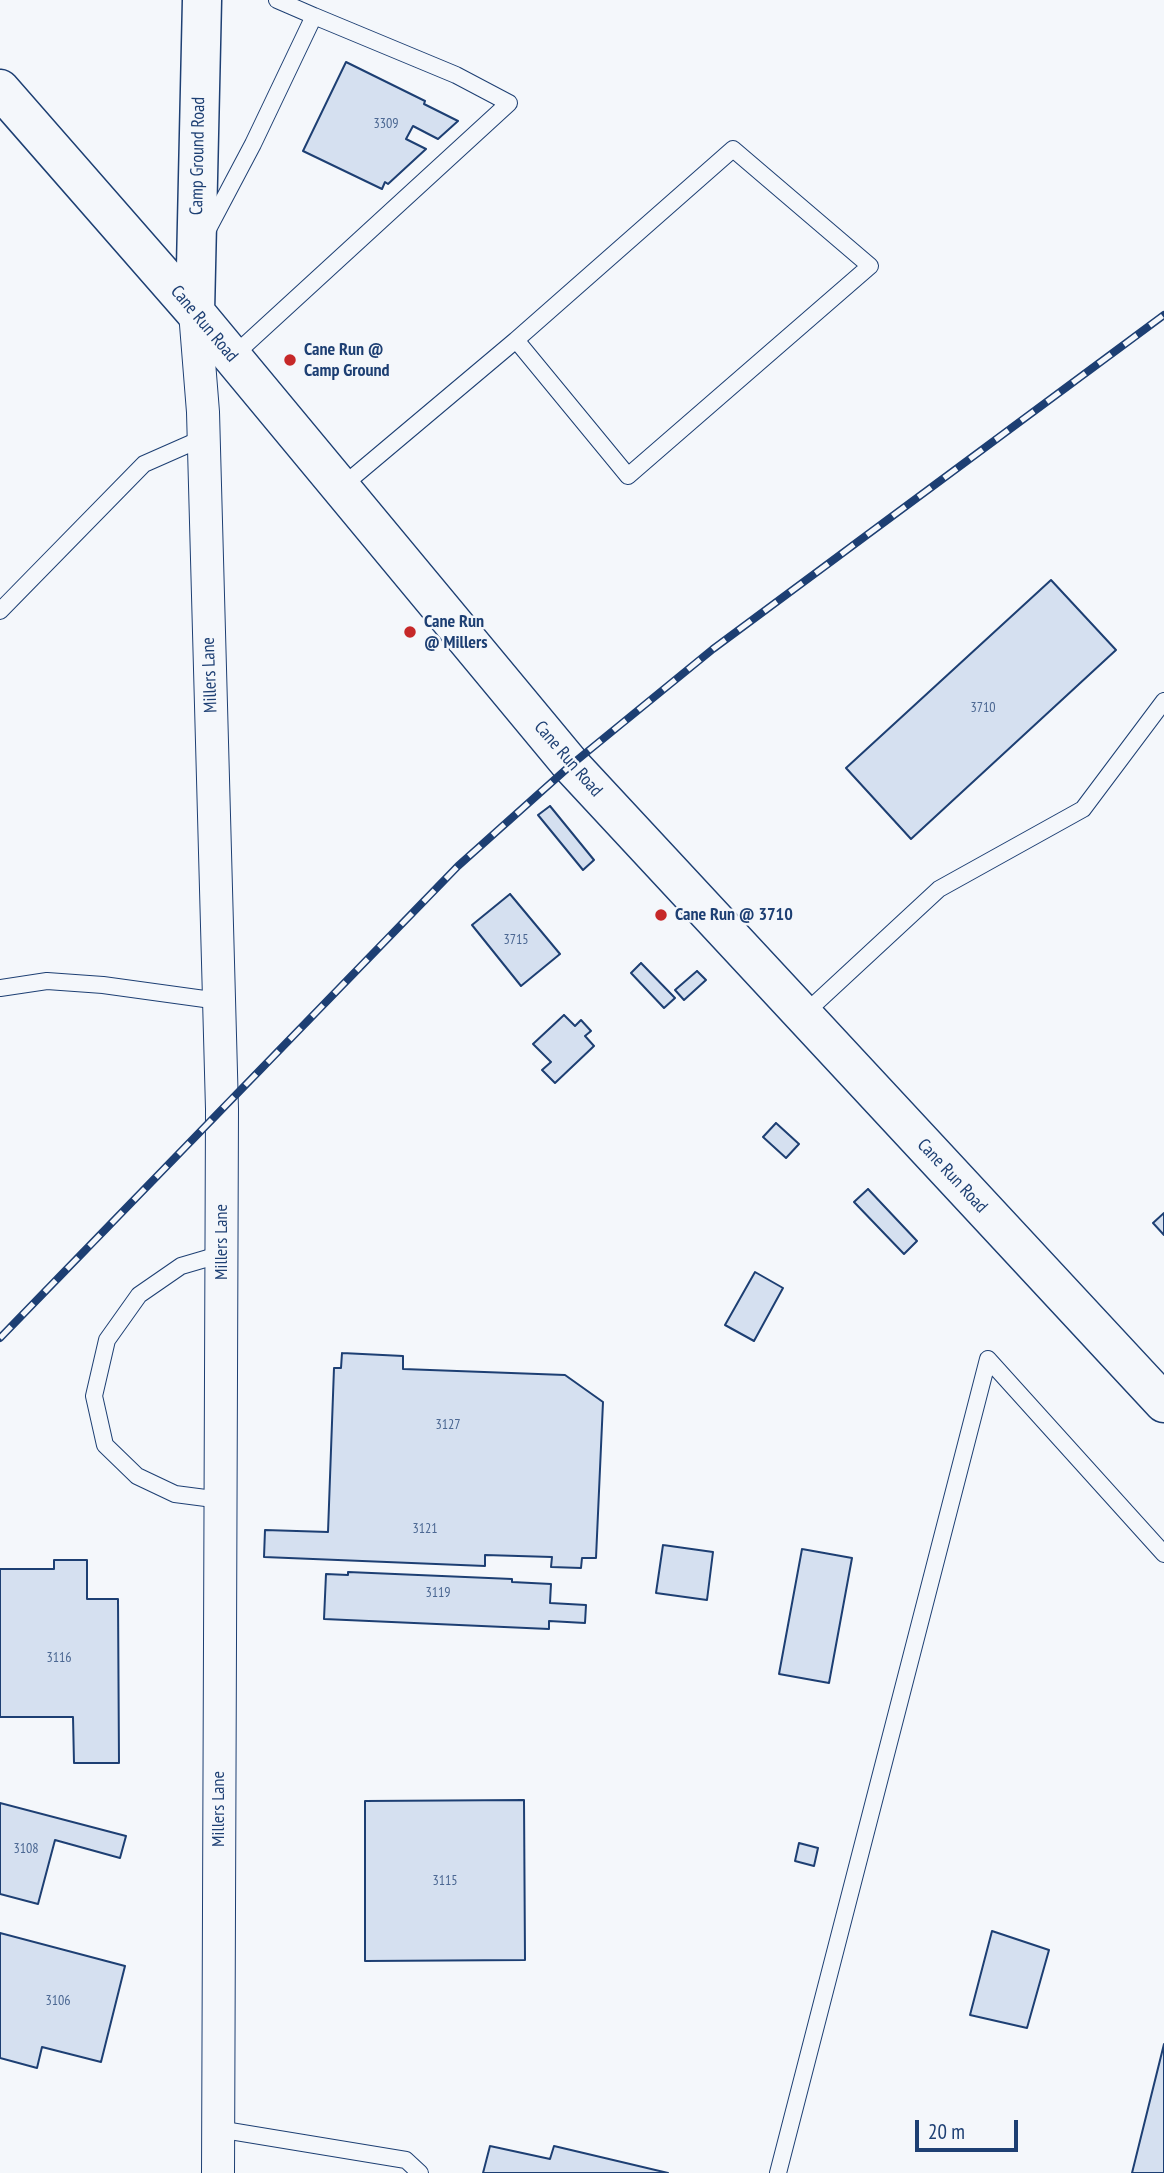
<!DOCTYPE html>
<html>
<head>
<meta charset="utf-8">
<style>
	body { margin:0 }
	#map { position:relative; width:1164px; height:2173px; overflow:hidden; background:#f4f7fb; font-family:"PT Sans Narrow",sans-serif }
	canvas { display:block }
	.scale { position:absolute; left:915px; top:2120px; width:103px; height:32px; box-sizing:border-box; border:4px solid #1d3f73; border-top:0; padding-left:9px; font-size:21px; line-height:24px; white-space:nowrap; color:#1d3f73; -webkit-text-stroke:5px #f4f7fb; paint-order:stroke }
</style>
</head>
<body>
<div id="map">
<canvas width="1164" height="2173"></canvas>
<div class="scale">20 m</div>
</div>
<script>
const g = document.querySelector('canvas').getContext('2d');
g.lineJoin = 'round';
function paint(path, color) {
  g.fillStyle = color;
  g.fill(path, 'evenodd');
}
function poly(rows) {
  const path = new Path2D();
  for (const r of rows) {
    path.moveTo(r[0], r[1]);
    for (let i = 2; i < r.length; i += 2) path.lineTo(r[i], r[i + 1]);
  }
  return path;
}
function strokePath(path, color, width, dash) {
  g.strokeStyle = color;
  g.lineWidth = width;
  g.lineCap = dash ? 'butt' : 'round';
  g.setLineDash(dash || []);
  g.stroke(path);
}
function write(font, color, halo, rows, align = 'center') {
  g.font = font + ' "PT Sans Narrow",sans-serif';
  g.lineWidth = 5;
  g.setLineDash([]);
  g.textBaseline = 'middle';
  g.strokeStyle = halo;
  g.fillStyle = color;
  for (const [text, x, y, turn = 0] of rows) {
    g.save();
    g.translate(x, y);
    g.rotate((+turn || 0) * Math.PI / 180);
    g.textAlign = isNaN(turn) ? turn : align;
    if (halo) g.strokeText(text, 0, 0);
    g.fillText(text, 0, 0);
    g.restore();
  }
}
const building = poly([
	[346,62,425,101,424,104,458,121,438,139,413,126,406,139,426,149,388,184,385,182,382,189,303,151,346,62],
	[1051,580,1116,650,911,839,846,768,1051,580],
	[550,806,594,860,583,870,538,815,550,806],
	[510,894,560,954,521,986,472,925,510,894],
	[641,963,675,998,664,1008,631,973,641,963],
	[697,971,706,980,684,1000,675,990,697,971],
	[564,1015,575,1026,581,1020,591,1031,585,1036,594,1046,555,1083,542,1070,551,1062,533,1044,564,1015],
	[776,1123,799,1144,786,1158,763,1137,776,1123],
	[868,1189,917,1241,904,1254,854,1202,868,1189],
	[1164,1213,1164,1235,1153,1223,1164,1213],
	[755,1272,783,1288,754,1341,725,1325,755,1272],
	[342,1353,403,1356,403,1369,565,1375,603,1402,596,1558,582,1558,581,1568,551,1567,552,1557,485,1555,485,1566,264,1557,265,1530,328,1532,334,1368,341,1368,342,1353],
	[663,1545,713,1552,707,1600,656,1593,663,1545],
	[802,1549,852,1558,829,1683,779,1674,802,1549],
	[54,1560,87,1560,87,1599,118,1599,119,1763,74,1763,73,1717,0,1717,0,1569,54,1569,54,1560],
	[348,1572,512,1579,512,1582,551,1584,550,1603,586,1605,585,1623,549,1621,549,1629,324,1619,326,1574,348,1575,348,1572],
	[524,1800,525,1960,365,1961,365,1801,524,1800],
	[0,1803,126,1836,120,1858,55,1840,38,1904,0,1894,0,1803],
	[799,1843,818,1848,814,1866,795,1861,799,1843],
	[992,1931,1049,1950,1027,2028,970,2015,992,1931],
	[0,1933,125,1966,101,2062,42,2047,37,2068,0,2058,0,1933],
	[1164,2044,1164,2173,1132,2173,1164,2044],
	[490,2146,550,2159,554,2146,668,2173,483,2173,490,2146]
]);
paint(building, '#d5e0f0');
strokePath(building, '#1d3f73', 2);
const lane = poly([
	[207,231,253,144,314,16,277,0],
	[232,357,509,103,456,75,314,16],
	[340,488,516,340,733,149,870,266,628,476,516,340],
	[0,611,144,464,203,438],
	[0,988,47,981,103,985,219,1001],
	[803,1015,939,889,1083,809,1164,701],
	[221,1500,175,1494,137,1476,105,1445,94,1396,107,1340,139,1295,181,1266,222,1254],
	[218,2129,406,2160,420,2173],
	[778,2173,988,1359,1164,1554]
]);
const street = poly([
	[195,312,203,412,222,1109,218,2173]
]);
const secondary = poly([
	[0,89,195,312,571,765,1164,1403],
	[195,312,202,0]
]);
strokePath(lane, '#1d3f73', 18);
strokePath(street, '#1d3f73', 34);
strokePath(secondary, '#1d3f73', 41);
strokePath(lane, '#f4f7fb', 16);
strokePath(street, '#f4f7fb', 32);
strokePath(secondary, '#f4f7fb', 38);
const rail = poly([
	[0,1338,458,866,571,765,713,649,1164,315]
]);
strokePath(rail, '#1d3f73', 8);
strokePath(rail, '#f4f7fb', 5, [16]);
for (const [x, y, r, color] of [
	[290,360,7,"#c62828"],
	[410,632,7,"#c62828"],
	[661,915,7,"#c62828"]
]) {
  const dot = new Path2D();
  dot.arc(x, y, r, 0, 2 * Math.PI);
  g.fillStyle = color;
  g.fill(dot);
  strokePath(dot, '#f4f7fb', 2.5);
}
write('14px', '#4b6792', null, [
	["3309",386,124],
	["3710",983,708],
	["3715",516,940],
	["3127",448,1425],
	["3121",425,1529],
	["3119",438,1593],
	["3116",59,1658],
	["3108",26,1849],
	["3115",445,1881],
	["3106",58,2001]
]);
write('18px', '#1d3f73', '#f4f7fb', [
	["Camp Ground Road",198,156,-89],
	["Cane Run Road",204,324,50],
	["Millers Lane",210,675,-92],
	["Cane Run Road",568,759,49],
	["Cane Run Road",952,1176,47],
	["Millers Lane",222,1242,-90],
	["Millers Lane",219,1809,-90]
]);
write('bold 18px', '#1d3f73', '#f4f7fb', [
	["Cane Run @",304,350],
	["Camp Ground",304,371],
	["Cane Run",424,622],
	["@ Millers",424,643],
	["Cane Run @ 3710",675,915]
], 'left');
</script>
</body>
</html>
